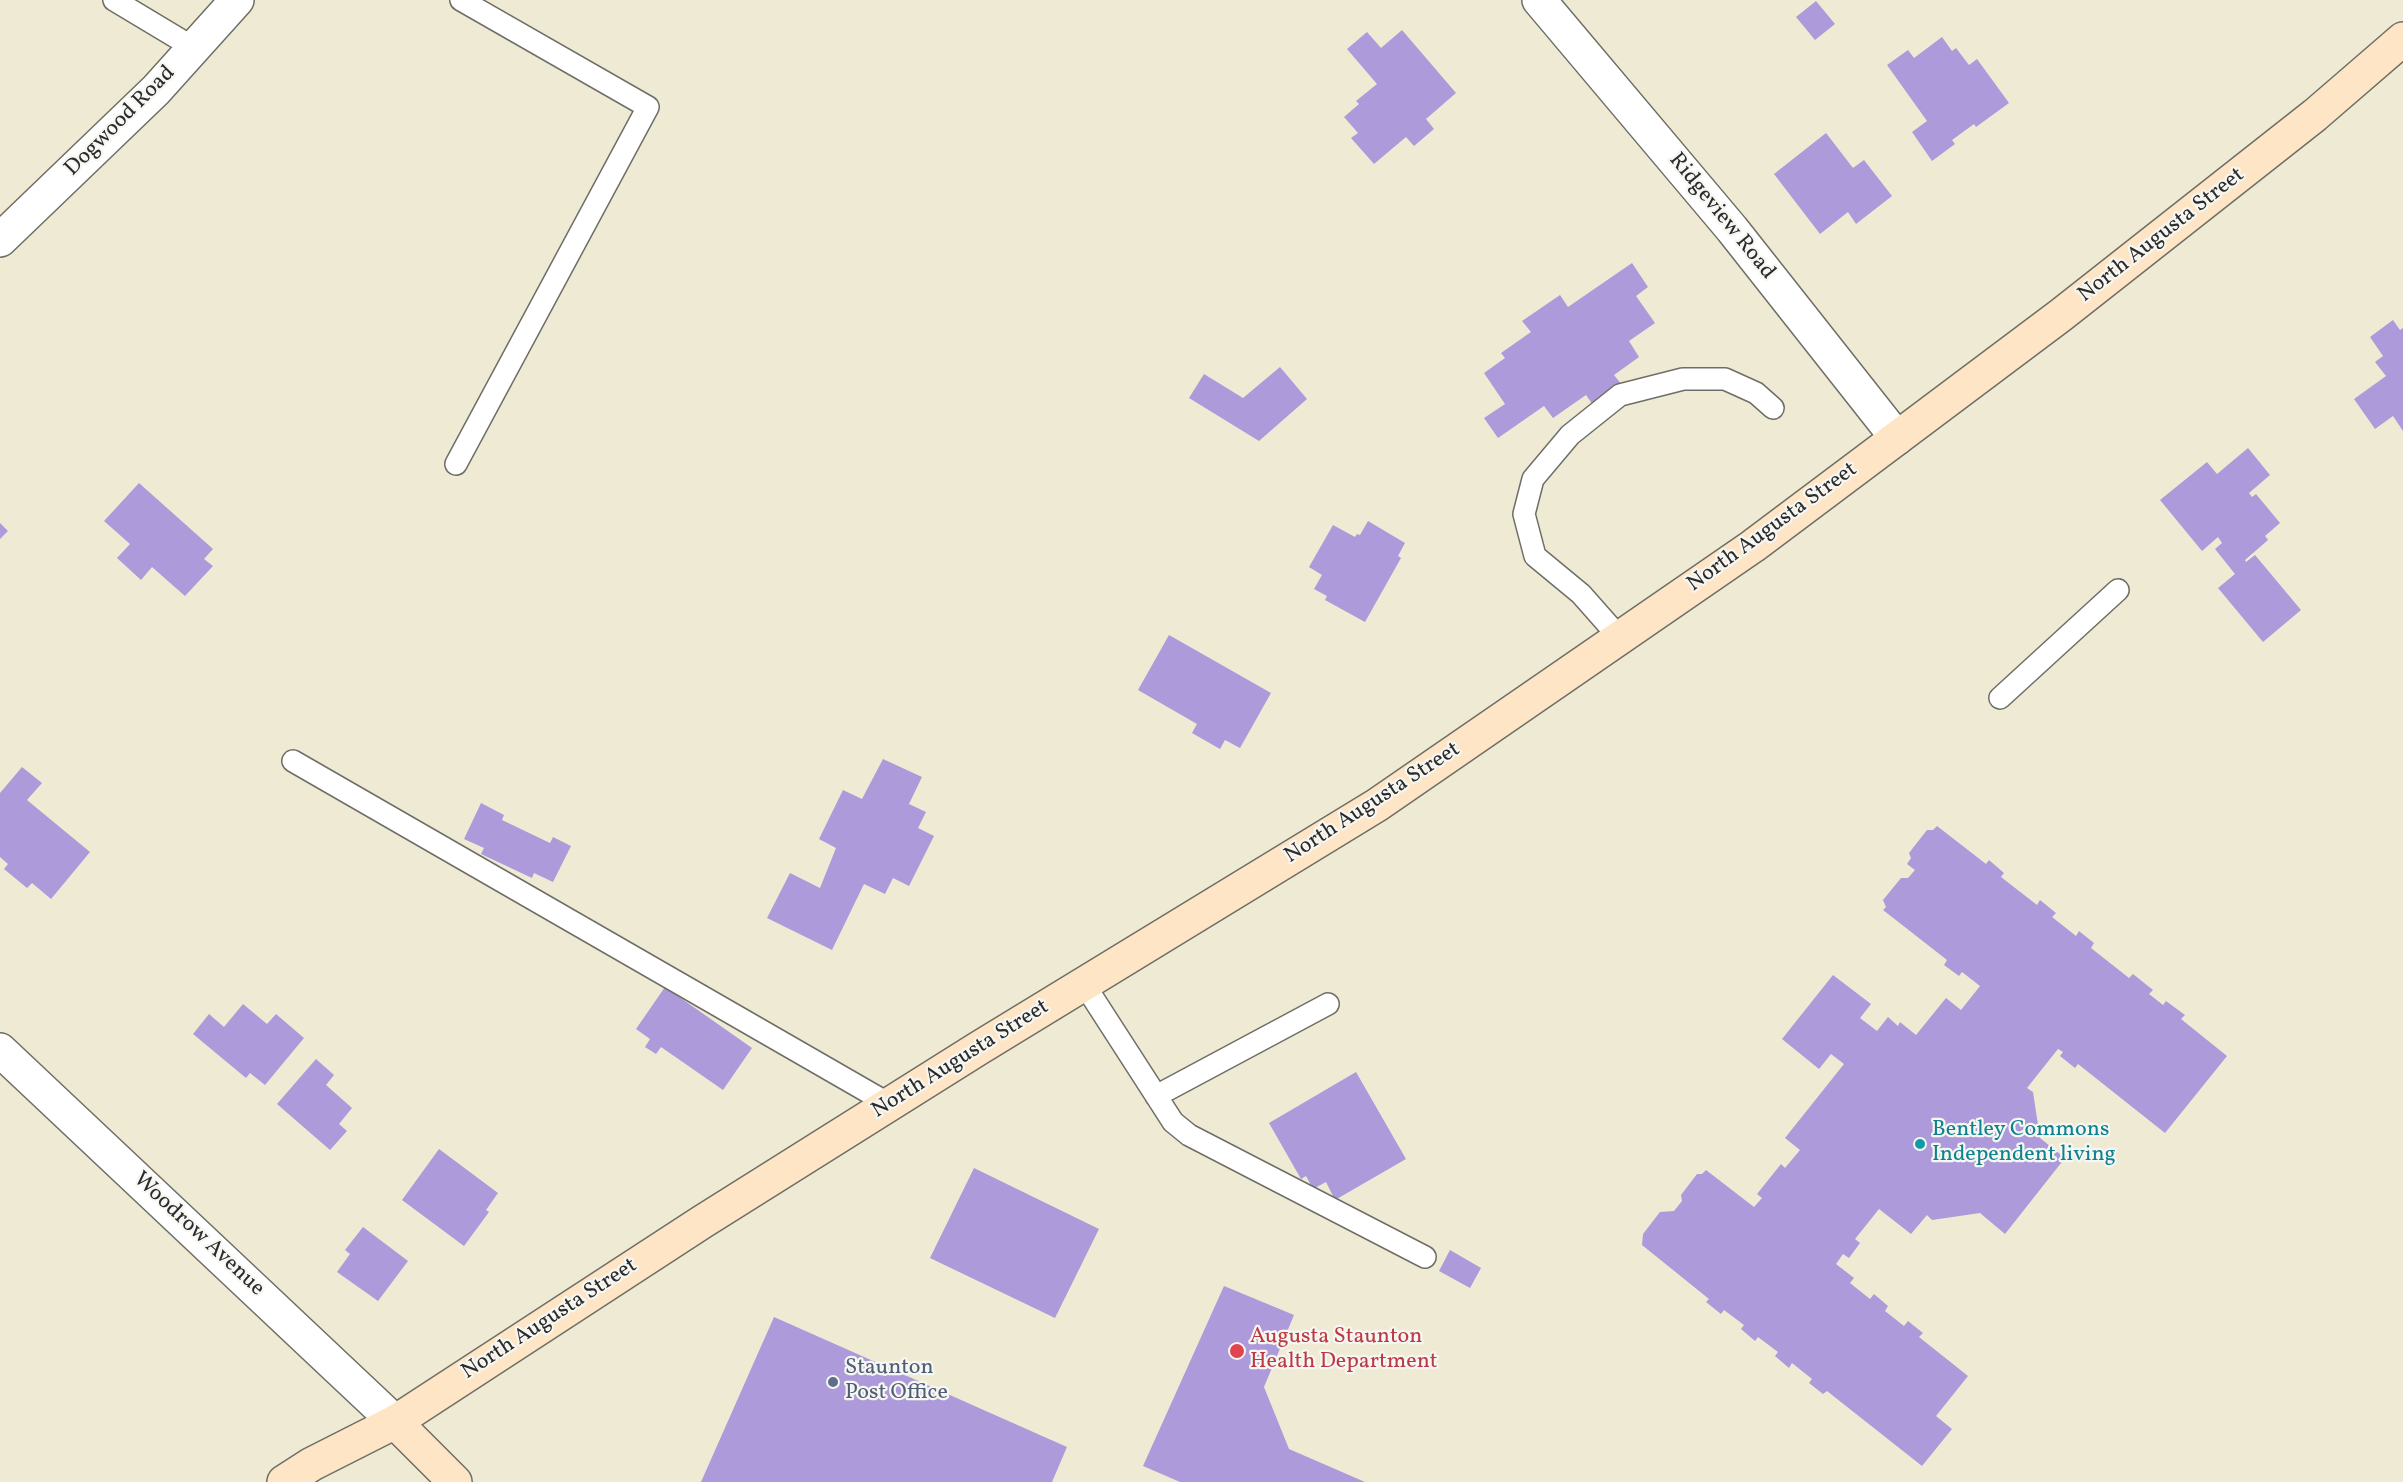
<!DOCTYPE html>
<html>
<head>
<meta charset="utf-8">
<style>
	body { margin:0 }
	canvas { display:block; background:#eeead4 }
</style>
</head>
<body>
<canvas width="2403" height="1482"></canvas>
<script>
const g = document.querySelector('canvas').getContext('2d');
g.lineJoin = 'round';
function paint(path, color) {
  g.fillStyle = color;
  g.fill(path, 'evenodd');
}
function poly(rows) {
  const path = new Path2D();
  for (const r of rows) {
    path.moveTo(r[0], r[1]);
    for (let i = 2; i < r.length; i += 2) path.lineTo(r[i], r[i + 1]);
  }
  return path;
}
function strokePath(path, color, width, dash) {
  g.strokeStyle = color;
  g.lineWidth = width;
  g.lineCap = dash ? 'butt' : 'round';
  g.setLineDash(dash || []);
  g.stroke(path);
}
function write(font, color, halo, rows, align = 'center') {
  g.font = font + ' Vollkorn,serif';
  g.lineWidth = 4.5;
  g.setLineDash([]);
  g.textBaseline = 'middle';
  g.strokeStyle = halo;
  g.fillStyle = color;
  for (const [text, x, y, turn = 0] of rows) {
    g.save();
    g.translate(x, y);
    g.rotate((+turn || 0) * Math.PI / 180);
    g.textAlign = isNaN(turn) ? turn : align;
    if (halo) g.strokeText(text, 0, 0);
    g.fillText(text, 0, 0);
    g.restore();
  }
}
paint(poly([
	[1816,1,1835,24,1815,40,1796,17],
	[1402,30,1456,93,1426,119,1434,129,1414,146,1406,137,1374,164,1351,138,1358,133,1344,117,1359,104,1356,101,1377,84,1347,49,1367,32,1381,48],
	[1942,37,1952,51,1956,48,1969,65,1977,59,2009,103,1976,127,1974,124,1952,140,1955,144,1932,161,1912,132,1927,121,1887,65,1908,50,1914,58],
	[1826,133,1853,168,1864,160,1892,196,1856,224,1848,212,1820,234,1774,174],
	[1632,263,1648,287,1636,296,1655,323,1629,341,1639,357,1614,375,1622,385,1593,405,1586,395,1553,418,1544,406,1498,438,1484,418,1505,404,1484,373,1505,358,1501,353,1531,332,1522,321,1560,295,1568,307],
	[2393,320,2400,330,2403,328,2403,431,2393,416,2375,429,2354,399,2386,376,2375,362,2383,356,2370,337],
	[1280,367,1307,399,1259,441,1189,398,1204,374,1243,398],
	[2248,448,2270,475,2249,493,2252,497,2256,494,2280,523,2265,536,2268,540,2245,560,2246,562,2255,555,2301,610,2263,642,2218,588,2235,574,2215,549,2222,543,2218,537,2202,551,2160,500,2207,462,2217,474],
	[139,483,213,549,204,559,213,566,185,596,152,567,141,580,117,558,130,544,104,521],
	[1368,521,1405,543,1398,556,1401,558,1365,622,1325,600,1327,596,1314,589,1322,575,1309,567,1333,525,1355,537,1357,534,1360,535],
	[0,523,8,531,0,539],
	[1169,635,1271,693,1240,748,1225,740,1220,749,1192,733,1197,724,1138,690],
	[883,759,922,777,909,804,926,812,918,828,934,836,909,886,893,878,885,894,864,884,832,950,767,918,790,873,820,888,836,848,819,839,843,790,862,799],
	[22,767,42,783,27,800,90,852,51,899,32,883,27,888,4,869,8,864,0,857,0,793],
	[481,803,504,815,502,820,550,843,553,837,571,846,553,882,534,873,532,878,481,854,484,848,464,839],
	[1937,826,1986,864,1989,860,2004,873,2001,877,2037,905,2040,900,2056,913,2052,917,2076,936,2079,931,2094,943,2091,948,2129,978,2133,974,2153,990,2149,994,2163,1005,2166,1001,2185,1015,2181,1019,2227,1056,2165,1133,2078,1064,2075,1068,2060,1056,2063,1052,2058,1049,2027,1088,2033,1092,2040,1138,2065,1158,2005,1234,1980,1213,1932,1220,1927,1215,1911,1234,1879,1209,1855,1239,1860,1243,1849,1258,1843,1254,1836,1264,1854,1278,1850,1283,1870,1299,1874,1294,1888,1306,1885,1311,1904,1326,1908,1321,1923,1333,1919,1337,1968,1376,1936,1416,1952,1429,1922,1466,1827,1391,1823,1394,1809,1383,1812,1379,1792,1363,1789,1368,1775,1356,1778,1352,1758,1337,1755,1341,1741,1329,1744,1325,1724,1310,1721,1314,1706,1302,1709,1299,1642,1245,1643,1234,1660,1212,1674,1211,1682,1201,1681,1195,1697,1174,1702,1174,1706,1170,1754,1207,1762,1198,1757,1194,1781,1164,1785,1168,1800,1150,1785,1138,1844,1064,1831,1054,1819,1069,1782,1039,1833,975,1871,1004,1860,1018,1877,1031,1888,1017,1898,1026,1900,1022,1916,1035,1946,998,1961,1010,1980,986,1962,972,1959,976,1944,965,1947,960,1883,910,1886,907,1883,900,1901,878,1908,878,1915,870,1907,864,1911,858,1909,853,1927,830,1933,830],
	[665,987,752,1048,723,1090,661,1047,656,1054,645,1047,650,1039,636,1029],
	[243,1004,267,1024,276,1014,304,1038,265,1085,250,1073,246,1078,193,1034,209,1014,224,1027],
	[316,1059,334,1075,326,1085,352,1108,339,1124,347,1131,330,1150,277,1104],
	[1356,1072,1406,1159,1335,1200,1326,1182,1313,1189,1306,1176,1301,1179,1269,1123],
	[439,1149,498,1193,486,1210,489,1212,464,1246,402,1200],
	[974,1168,1099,1229,1055,1318,930,1258],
	[363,1227,408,1261,378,1301,337,1272,350,1254,345,1250],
	[1450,1250,1481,1268,1470,1288,1439,1271],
	[1224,1286,1294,1315,1264,1387,1289,1449,1365,1482,1180,1482,1143,1466],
	[774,1317,1067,1447,1052,1482,701,1482]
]), '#ad9ada');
const lane = poly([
	[114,0,194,48],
	[456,464,648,107,461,0],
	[1619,637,1581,594,1535,556,1524,514,1533,479,1570,435,1620,395,1683,379,1725,379,1756,393,1773,408],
	[2000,698,2118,590],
	[293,761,889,1104],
	[1084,984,1173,1122,1189,1135,1425,1257],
	[1156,1096,1328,1004]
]);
const street = poly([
	[1539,0,1732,229,1897,438],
	[0,240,156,90,237,0],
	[0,1050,395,1422]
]);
const secondary = poly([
	[395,1422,455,1482],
	[284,1482,312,1464,395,1422,702,1222,979,1048,1377,805,1753,546,2061,315,2315,115,2403,39]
]);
strokePath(lane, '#6f6e66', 24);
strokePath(street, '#6f6e66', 36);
strokePath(secondary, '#6f6e66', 36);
strokePath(lane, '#fff', 21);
strokePath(street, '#fff', 33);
strokePath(secondary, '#fee5c5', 33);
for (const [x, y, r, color] of [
	[1920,1144,6,"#0f9aa8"],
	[1237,1351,8,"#e0444e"],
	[833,1382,6,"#5c6f8a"]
]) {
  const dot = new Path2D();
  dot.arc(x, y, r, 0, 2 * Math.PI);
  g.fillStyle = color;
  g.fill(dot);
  strokePath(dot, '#f6f6f2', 2);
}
write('22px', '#2b2b2b', '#f6f6f2', [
	["Dogwood Road",121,122,-45],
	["Ridgeview Road",1721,217,51],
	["North Augusta Street",2162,236,-38],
	["North Augusta Street",1773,528,-36],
	["North Augusta Street",1373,804,-33],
	["North Augusta Street",961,1060,-32],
	["Woodrow Avenue",198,1235,43],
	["North Augusta Street",550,1320,-33]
]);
write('22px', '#0d838f', '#f6f6f2', [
	["Bentley Commons",1932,1131],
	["Independent living",1932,1156]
], 'left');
write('22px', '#be3a42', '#f6f6f2', [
	["Augusta Staunton",1250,1338],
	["Health Department",1250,1363]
], 'left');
write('22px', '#4e5e75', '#f6f6f2', [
	["Staunton",845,1369],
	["Post Office",845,1394]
], 'left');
</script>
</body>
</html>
